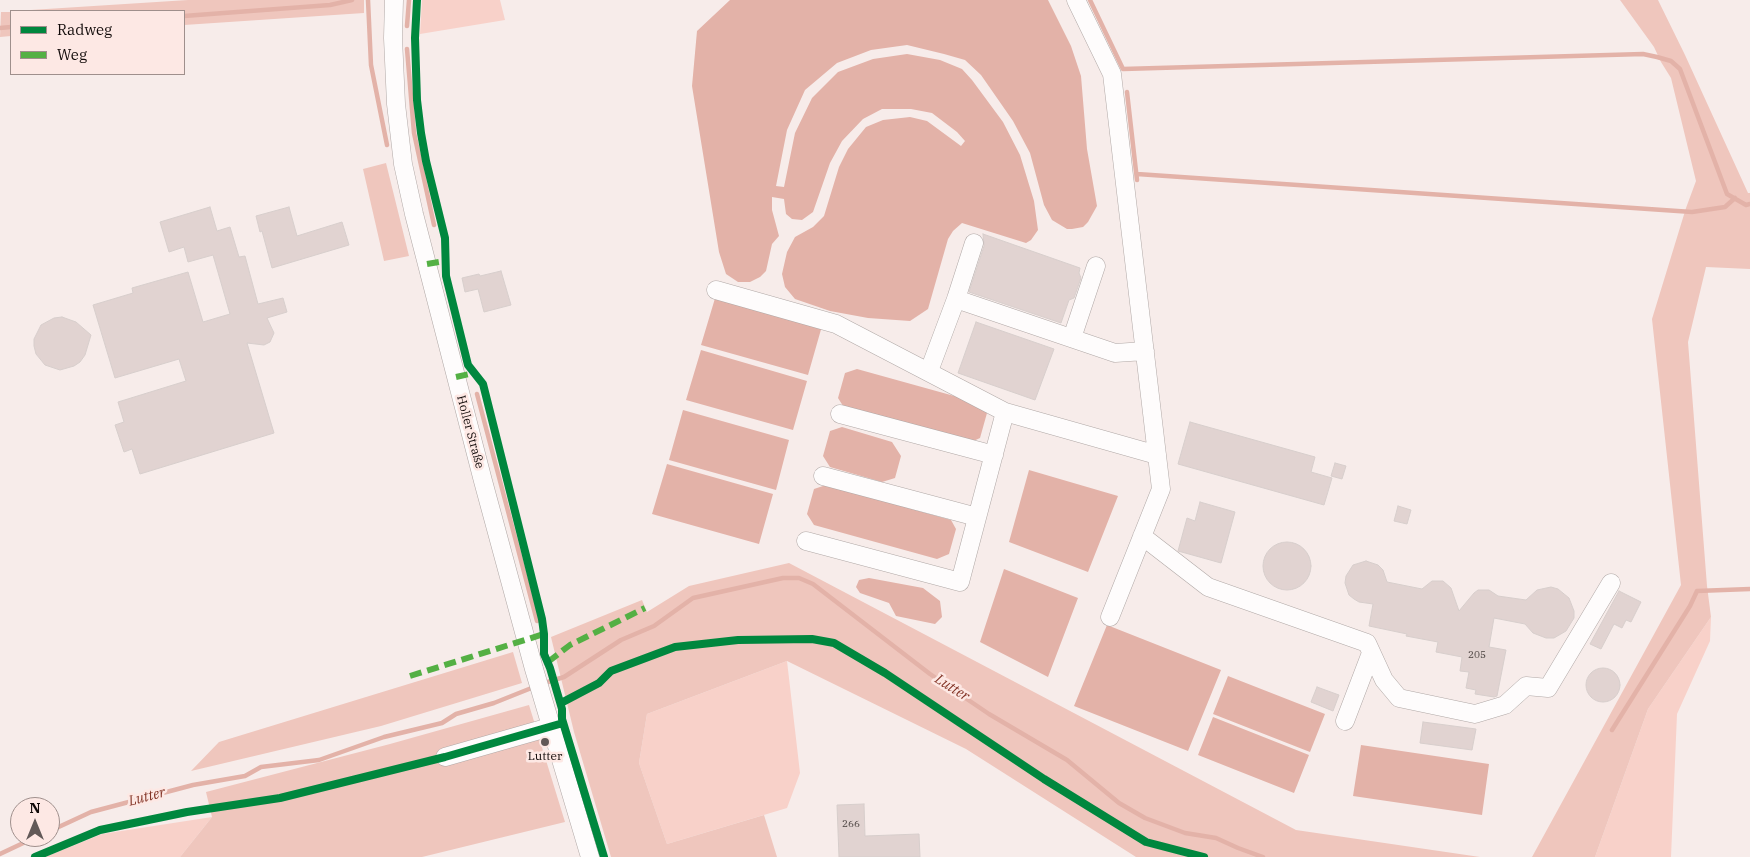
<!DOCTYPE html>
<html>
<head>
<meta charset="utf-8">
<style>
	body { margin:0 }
	#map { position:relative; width:1750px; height:857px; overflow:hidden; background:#f7ecea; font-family:"IBM Plex Serif",serif }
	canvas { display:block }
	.legend { position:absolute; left:10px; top:10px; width:175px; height:65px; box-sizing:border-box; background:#fde8e4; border:1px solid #9f8f8c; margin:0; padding:6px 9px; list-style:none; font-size:15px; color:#110a09 }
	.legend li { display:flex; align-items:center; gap:10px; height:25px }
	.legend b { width:25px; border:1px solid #9f8f8c }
	.north { position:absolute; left:10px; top:797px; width:50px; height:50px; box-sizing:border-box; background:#fde8e4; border:1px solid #9f8f8c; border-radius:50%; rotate:0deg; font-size:14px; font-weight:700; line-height:20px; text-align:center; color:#110a09 }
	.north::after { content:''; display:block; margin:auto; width:18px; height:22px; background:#625958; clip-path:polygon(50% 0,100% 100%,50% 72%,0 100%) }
</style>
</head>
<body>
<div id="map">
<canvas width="1750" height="857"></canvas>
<ul class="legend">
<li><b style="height:6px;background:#00873e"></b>Radweg</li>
<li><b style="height:6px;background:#54b044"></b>Weg</li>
</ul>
<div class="north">N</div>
</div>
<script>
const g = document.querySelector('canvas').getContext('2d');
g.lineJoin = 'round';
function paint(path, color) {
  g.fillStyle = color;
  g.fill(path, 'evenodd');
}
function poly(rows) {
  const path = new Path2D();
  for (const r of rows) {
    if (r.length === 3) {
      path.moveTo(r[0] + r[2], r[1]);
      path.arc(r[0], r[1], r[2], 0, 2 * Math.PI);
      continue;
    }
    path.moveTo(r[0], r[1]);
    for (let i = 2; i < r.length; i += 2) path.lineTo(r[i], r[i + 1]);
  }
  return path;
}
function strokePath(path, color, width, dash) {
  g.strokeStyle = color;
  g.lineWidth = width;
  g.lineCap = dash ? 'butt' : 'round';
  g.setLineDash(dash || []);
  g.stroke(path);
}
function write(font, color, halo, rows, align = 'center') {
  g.font = font + ' "IBM Plex Serif",serif';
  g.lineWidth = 5;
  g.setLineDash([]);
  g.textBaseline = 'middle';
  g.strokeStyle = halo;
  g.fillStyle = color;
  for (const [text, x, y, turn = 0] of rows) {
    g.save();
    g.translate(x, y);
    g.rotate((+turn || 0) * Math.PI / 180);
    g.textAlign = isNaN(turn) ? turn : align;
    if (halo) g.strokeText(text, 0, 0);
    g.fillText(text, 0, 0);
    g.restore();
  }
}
paint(poly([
	[422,0,500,0,505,20,420,34],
	[1711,617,1710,641,1677,714,1671,857,1595,857,1648,709],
	[787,661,800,773,787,808,667,844,639,763,647,714],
	[212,817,180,857,45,857,102,834]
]), '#f8d1c9');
paint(poly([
	[188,0,364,0,364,13,184,25,184,11,15,11],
	[1620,0,1658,0,1685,55,1748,193,1750,193,1750,269,1706,267,1688,342,1707,586,1711,617,1648,709,1595,857,1532,857,1681,585,1652,319,1686,208,1696,181,1671,78,1661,62,1654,47],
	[1,12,11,12,11,36,0,37],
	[386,163,409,256,384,261,363,169],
	[789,563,1296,830,1480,857,1136,857,966,749,787,661,647,714,639,763,667,844,764,815,777,857,611,857,574,732,551,637,642,600,647,612,689,586],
	[513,652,522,683,381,726,191,771,219,742],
	[529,705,565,822,422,857,180,857,212,817,206,792,390,744]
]), '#efc6bd');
paint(poly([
	[730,0,1048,0,1071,46,1081,76,1087,149,1097,206,1088,222,1083,227,1072,229,1067,229,1052,220,1044,205,1030,153,1013,121,981,75,965,60,944,54,907,45,871,50,837,63,805,90,787,130,776,186,784,187,795,133,812,98,838,72,873,59,907,54,940,60,962,69,972,80,1003,122,1020,155,1034,201,1038,230,1031,240,1026,243,962,223,953,231,948,239,928,309,910,321,868,318,830,311,795,299,785,287,782,274,787,252,795,237,813,227,824,216,839,167,848,149,866,127,883,120,910,117,927,121,961,146,965,141,957,132,932,113,911,109,882,109,863,119,842,141,830,163,813,212,802,220,792,219,786,214,784,199,772,197,772,210,779,236,772,244,766,271,760,277,750,282,738,282,726,274,719,252,692,86,697,31],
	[716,295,822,326,808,375,701,345],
	[701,350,807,381,793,430,686,400],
	[857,369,983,404,987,413,980,438,969,443,845,409,838,398,845,373],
	[683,410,789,440,776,490,669,460],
	[842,427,892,442,901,456,895,478,882,482,830,467,823,456,830,431],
	[667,464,773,494,759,544,652,514],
	[1029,470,1118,496,1088,572,1009,542],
	[826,485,951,520,956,529,949,554,937,559,814,525,807,514,814,489],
	[1004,569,1078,598,1048,677,980,642],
	[869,578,923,588,940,601,942,617,935,624,896,616,889,603,860,593,856,587,859,580],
	[1107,625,1221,670,1188,751,1074,706],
	[1228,676,1325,714,1310,752,1213,714],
	[1213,717,1309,755,1294,793,1198,755],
	[1361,745,1489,764,1482,815,1353,796]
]), '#e3b2a8');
strokePath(poly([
	[368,0,371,65,387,145],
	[1090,0,1123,69,1643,54,1657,57,1671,61,1680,69,1727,194,1746,205,1750,204],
	[184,16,330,5,352,0],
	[407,26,409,0],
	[0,28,11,27],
	[407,49,414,133,434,225],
	[1127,92,1137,180],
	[1137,174,1692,212,1725,207,1735,198],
	[477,394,537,621],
	[541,684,564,677,621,640,654,626,693,598,783,578,799,578,813,584,930,674,989,714,1067,760,1119,803,1145,818,1185,833,1216,838,1238,848,1263,857],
	[1612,730,1690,606,1697,591,1750,589],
	[50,831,91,812,193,785,245,776,261,767,319,760,384,737,442,723,456,714,494,703,534,687],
	[0,854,36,837]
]), '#e3b2a8', 4.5);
const building = poly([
	[210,207,217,231,230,227,239,257,245,256,258,304,283,298,287,312,267,318,274,333,270,342,264,345,247,343,274,433,140,474,132,449,124,452,115,425,124,422,118,402,186,381,179,359,115,378,93,305,133,293,132,288,188,272,203,322,230,314,213,255,188,262,184,247,169,252,160,222,210,207],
	[289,207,297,236,342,222,349,245,272,268,262,231,260,232,256,216,289,207],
	[983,234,1080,268,1079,273,1081,278,1074,298,1069,300,1061,323,969,292,984,246,983,234],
	[501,271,511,305,484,312,478,289,465,292,462,278,479,274,480,276,501,271],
	[62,317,76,322,91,335,85,355,80,362,74,366,60,370,45,365,36,354,34,346,34,339,41,325,54,318,62,317],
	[976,322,1054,349,1035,400,958,373,976,322],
	[1190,422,1315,457,1311,472,1332,478,1324,505,1178,464,1190,422],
	[1335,463,1346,466,1342,479,1331,476,1335,463],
	[1200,502,1235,512,1221,563,1178,551,1187,518,1195,521,1200,502],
	[1398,506,1411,510,1407,524,1394,521,1398,506],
	[1287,566,24],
	[1366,561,1378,565,1383,570,1387,582,1422,589,1432,581,1443,581,1451,588,1459,611,1474,593,1478,590,1489,590,1498,596,1526,600,1537,590,1551,587,1558,589,1569,598,1574,611,1574,618,1566,631,1554,638,1546,638,1533,633,1525,624,1494,618,1489,647,1506,650,1497,696,1494,697,1475,694,1476,690,1466,688,1469,672,1460,671,1462,657,1436,652,1438,642,1406,636,1407,634,1369,626,1373,604,1359,602,1354,599,1349,595,1345,583,1346,576,1353,565,1366,561],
	[1619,591,1641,602,1631,622,1626,620,1622,628,1614,624,1601,649,1590,644,1619,591],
	[1603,685,17],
	[1317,687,1339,695,1333,711,1311,702,1317,687],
	[1423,722,1476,729,1472,750,1420,743,1423,722],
	[864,804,865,836,919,834,920,857,839,857,837,805,864,804]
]);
paint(building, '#e1d3d1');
strokePath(building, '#d7cecc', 1);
const minor = poly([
	[394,0,393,38,396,104,403,164,414,214,483,481,534,669,590,857],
	[1076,0,1112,74,1161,489,1110,617],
	[716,290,836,324,1005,412,1157,455],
	[956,299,1115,353,1145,351],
	[1072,338,1096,266],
	[929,371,956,299,974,243],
	[840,414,994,455],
	[823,476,977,517],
	[1142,536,1208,587,1367,643,1384,680,1399,698,1475,714,1505,705,1526,686,1548,688,1611,583],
	[806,541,960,582,1005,412],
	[1345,721,1371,653],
	[445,757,550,727]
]);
strokePath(minor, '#b0a8a6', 19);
strokePath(minor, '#fefcfc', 18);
strokePath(poly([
	[427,264,445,261],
	[456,377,474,373],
	[548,662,570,645,645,608],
	[410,676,544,634]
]), '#54b044', 6, [12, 6]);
strokePath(poly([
	[417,0,415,38,417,100,421,133,426,161,445,238,446,276,468,365,483,384,542,619,544,634,544,654,550,668,562,709,562,719,604,857],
	[561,703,599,683,611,671,675,647,738,640,812,639,834,643,885,673,1044,779,1146,842,1204,857],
	[35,857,100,830,187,812,280,798,445,757,563,723]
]), '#00873e', 8);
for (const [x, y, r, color] of [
	[545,742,5,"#625958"]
]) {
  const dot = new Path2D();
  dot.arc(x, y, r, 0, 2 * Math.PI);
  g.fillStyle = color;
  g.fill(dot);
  strokePath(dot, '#fde8e4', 2);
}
write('10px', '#48403e', null, [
	["205",1477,655],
	["266",851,824]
]);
write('12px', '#110a09', '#fde8e4', [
	["Holler Straße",470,432,75]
]);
write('12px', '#110a09', '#fde8e4', [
	["Lutter",545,757]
]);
write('italic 14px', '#833426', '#fde8e4', [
	["Lutter",952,688,32],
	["Lutter",147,797,-15]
]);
</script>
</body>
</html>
